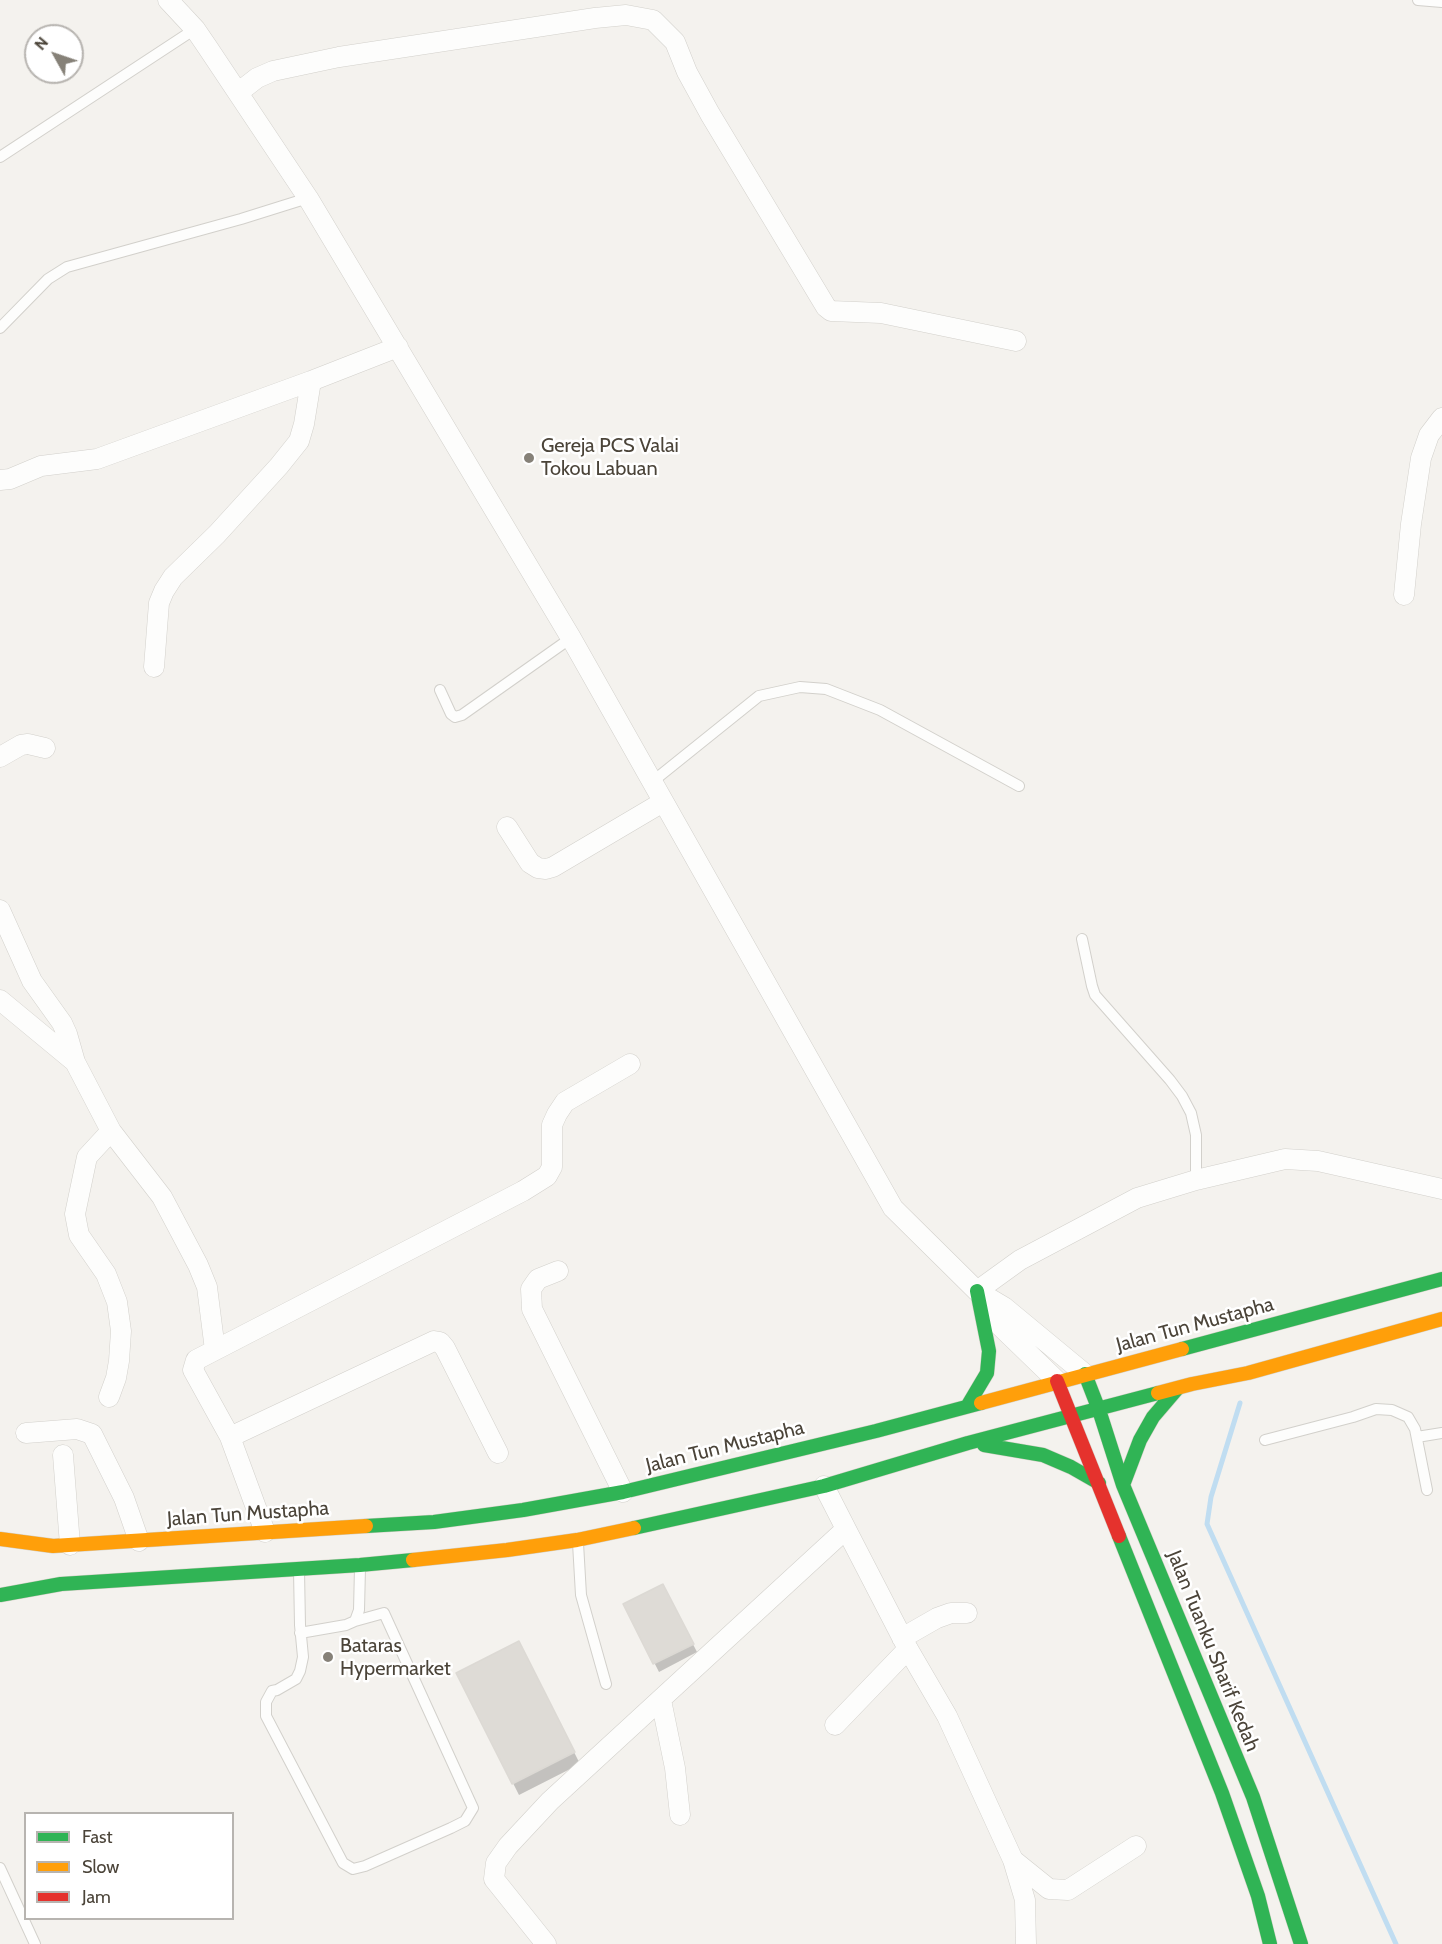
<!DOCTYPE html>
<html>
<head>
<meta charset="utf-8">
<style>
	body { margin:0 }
	#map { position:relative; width:1442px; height:1944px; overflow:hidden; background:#f4f2ee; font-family:Cabin,sans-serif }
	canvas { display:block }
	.legend { position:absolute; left:24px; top:1812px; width:210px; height:108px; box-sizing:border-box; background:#fff; border:2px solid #b7b4b0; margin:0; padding:8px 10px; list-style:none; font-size:18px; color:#4b4439 }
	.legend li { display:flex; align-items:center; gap:12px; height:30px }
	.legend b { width:30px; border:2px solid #b7b4b0 }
	.north { position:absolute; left:24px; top:24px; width:60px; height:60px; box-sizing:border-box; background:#fff; border:2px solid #b7b4b0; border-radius:50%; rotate:310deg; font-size:16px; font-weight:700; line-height:24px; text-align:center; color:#4b4439 }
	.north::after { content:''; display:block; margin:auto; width:21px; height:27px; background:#868178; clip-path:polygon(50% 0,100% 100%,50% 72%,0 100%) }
</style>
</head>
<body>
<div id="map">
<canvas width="1442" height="1944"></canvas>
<ul class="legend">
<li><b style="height:8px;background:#30b455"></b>Fast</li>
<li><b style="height:8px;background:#ff9f0a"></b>Slow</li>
<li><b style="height:8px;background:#e5322d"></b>Jam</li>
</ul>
<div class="north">N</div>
</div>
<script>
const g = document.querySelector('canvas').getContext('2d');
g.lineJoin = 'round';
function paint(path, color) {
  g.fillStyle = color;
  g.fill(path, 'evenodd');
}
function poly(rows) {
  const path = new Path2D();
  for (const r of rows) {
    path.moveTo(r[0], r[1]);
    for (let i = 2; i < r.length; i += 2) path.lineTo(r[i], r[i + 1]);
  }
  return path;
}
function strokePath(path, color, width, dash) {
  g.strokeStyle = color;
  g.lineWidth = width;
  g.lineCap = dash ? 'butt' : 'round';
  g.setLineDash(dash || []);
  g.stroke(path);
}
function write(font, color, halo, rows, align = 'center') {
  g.font = font + ' Cabin,sans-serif';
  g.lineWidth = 5;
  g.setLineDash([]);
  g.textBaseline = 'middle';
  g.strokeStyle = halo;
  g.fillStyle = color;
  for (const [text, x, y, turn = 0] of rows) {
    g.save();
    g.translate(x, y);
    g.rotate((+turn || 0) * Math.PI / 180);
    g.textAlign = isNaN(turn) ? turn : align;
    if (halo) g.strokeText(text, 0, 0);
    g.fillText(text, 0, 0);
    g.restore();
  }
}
paint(poly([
	[667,1594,697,1652,659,1672,625,1605],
	[525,1654,580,1764,519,1795,458,1674]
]), '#0003');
strokePath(poly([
	[1240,1403,1211,1497,1207,1524,1396,1944]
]), '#c0ddf1', 5);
const building = poly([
	[663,1584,694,1644,653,1664,623,1604,663,1584],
	[519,1641,575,1752,512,1784,456,1673,519,1641]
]);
paint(building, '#dedbd6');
strokePath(building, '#dcd9d4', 1.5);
const lane = poly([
	[1418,0,1442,2],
	[0,157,195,29],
	[0,328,48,279,67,267,241,219,308,198],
	[440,690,451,714,455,717,462,715,571,638],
	[652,782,759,696,800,687,826,689,880,710,1019,786],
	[1082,939,1092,986,1095,995,1170,1080,1182,1096,1191,1113,1196,1135,1196,1180],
	[1417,1437,1442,1433],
	[1265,1440,1353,1417,1376,1409,1392,1410,1408,1417,1415,1429,1427,1490],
	[578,1543,581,1595,606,1684],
	[299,1571,300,1625,303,1657,300,1671,296,1679,277,1690,272,1691,266,1702,266,1716,343,1863,353,1869,365,1866,451,1828,465,1821,473,1808,384,1613,355,1621],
	[300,1633,346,1625,355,1621,359,1610,360,1568],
	[0,1868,35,1944]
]);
const street = poly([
	[168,0,195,29,208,48,308,198,571,638,893,1208,977,1291,1004,1307,1085,1374],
	[239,92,257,78,273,71,339,57,595,18,626,15,653,20,675,42,687,72,710,114,826,307,831,311,881,313,1016,341],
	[0,480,10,479,41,466,97,459,311,381,398,347],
	[1404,595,1411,524,1421,458,1429,435,1442,418],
	[154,667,159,603,164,591,173,577,217,534,279,466,299,441,304,424,311,381],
	[0,757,21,745,28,744,45,748],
	[507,827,530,863,538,868,546,869,553,867,663,802],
	[0,910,32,981,62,1023,67,1034,75,1062,111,1131,162,1197,198,1265,207,1287,215,1350],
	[0,1000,75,1062],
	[558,1271,538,1279,531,1289,532,1309,623,1492],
	[977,1291,1020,1260,1137,1198,1196,1180,1285,1159,1318,1161,1442,1189],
	[985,1305,993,1319,1057,1381],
	[109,1397,116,1378,119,1361,121,1331,117,1302,106,1274,79,1235,75,1214,87,1157,111,1131],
	[26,1433,77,1429,92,1434,124,1498,139,1541],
	[230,1437,434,1341,440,1342,445,1348,498,1453],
	[63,1455,70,1545],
	[846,1529,908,1649,947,1716,1013,1860,1025,1900,1026,1944],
	[265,1532,230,1437,193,1370,196,1360,523,1191,547,1176,552,1167,552,1125,557,1114,565,1102,630,1064],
	[902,1638,937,1618,951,1613,967,1613],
	[661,1700,675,1768,680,1815],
	[835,1725,908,1649],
	[1013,1860,1049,1889,1068,1890,1136,1846],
	[546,1944,494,1879,496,1863,508,1846,550,1801,846,1529,824,1486]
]);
const fast = poly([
	[1182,1349,1442,1279],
	[1085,1374,1099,1410,1123,1485,1253,1797,1301,1944],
	[968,1405,987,1373,989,1351,977,1291],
	[984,1445,1043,1455,1071,1467,1099,1483],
	[1123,1485,1140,1440,1153,1417,1177,1389],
	[366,1526,434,1522,523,1510,623,1492,876,1431,981,1403],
	[634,1528,824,1486,968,1443,1158,1393],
	[1119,1536,1222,1793,1258,1896,1270,1944],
	[0,1595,61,1584,360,1565,413,1560]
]);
const slow = poly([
	[1158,1393,1192,1384,1248,1373,1442,1319],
	[981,1403,1182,1349],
	[0,1539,53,1546,366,1526],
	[413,1560,507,1550,577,1540,634,1528]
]);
const jam = poly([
	[1057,1381,1119,1536]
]);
strokePath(lane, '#d2d0cb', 12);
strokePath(street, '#d2d0cb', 21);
strokePath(fast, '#d3cfc5', 15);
strokePath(slow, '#d3cfc5', 15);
strokePath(jam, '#d3cfc5', 15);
strokePath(lane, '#fdfdfc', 10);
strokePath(street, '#fdfdfc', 20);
strokePath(fast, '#30b455', 14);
strokePath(slow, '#ff9f0a', 14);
strokePath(jam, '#e5322d', 14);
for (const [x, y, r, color] of [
	[529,458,6,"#868178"],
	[328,1657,6,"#868178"]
]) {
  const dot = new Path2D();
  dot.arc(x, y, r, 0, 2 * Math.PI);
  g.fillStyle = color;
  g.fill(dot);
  strokePath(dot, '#fff', 2);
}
write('20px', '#4b4439', '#fff', [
	["Gereja PCS Valai",541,446],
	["Tokou Labuan",541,469],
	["Bataras",340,1646],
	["Hypermarket",340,1669]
], 'left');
write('20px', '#4b4439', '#fff', [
	["Jalan Tun Mustapha",1195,1325,-15],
	["Jalan Tun Mustapha",725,1447,-14],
	["Jalan Tun Mustapha",248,1514,-4],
	["Jalan Tuanku Sharif Kedah",1213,1651,68]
]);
</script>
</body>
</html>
